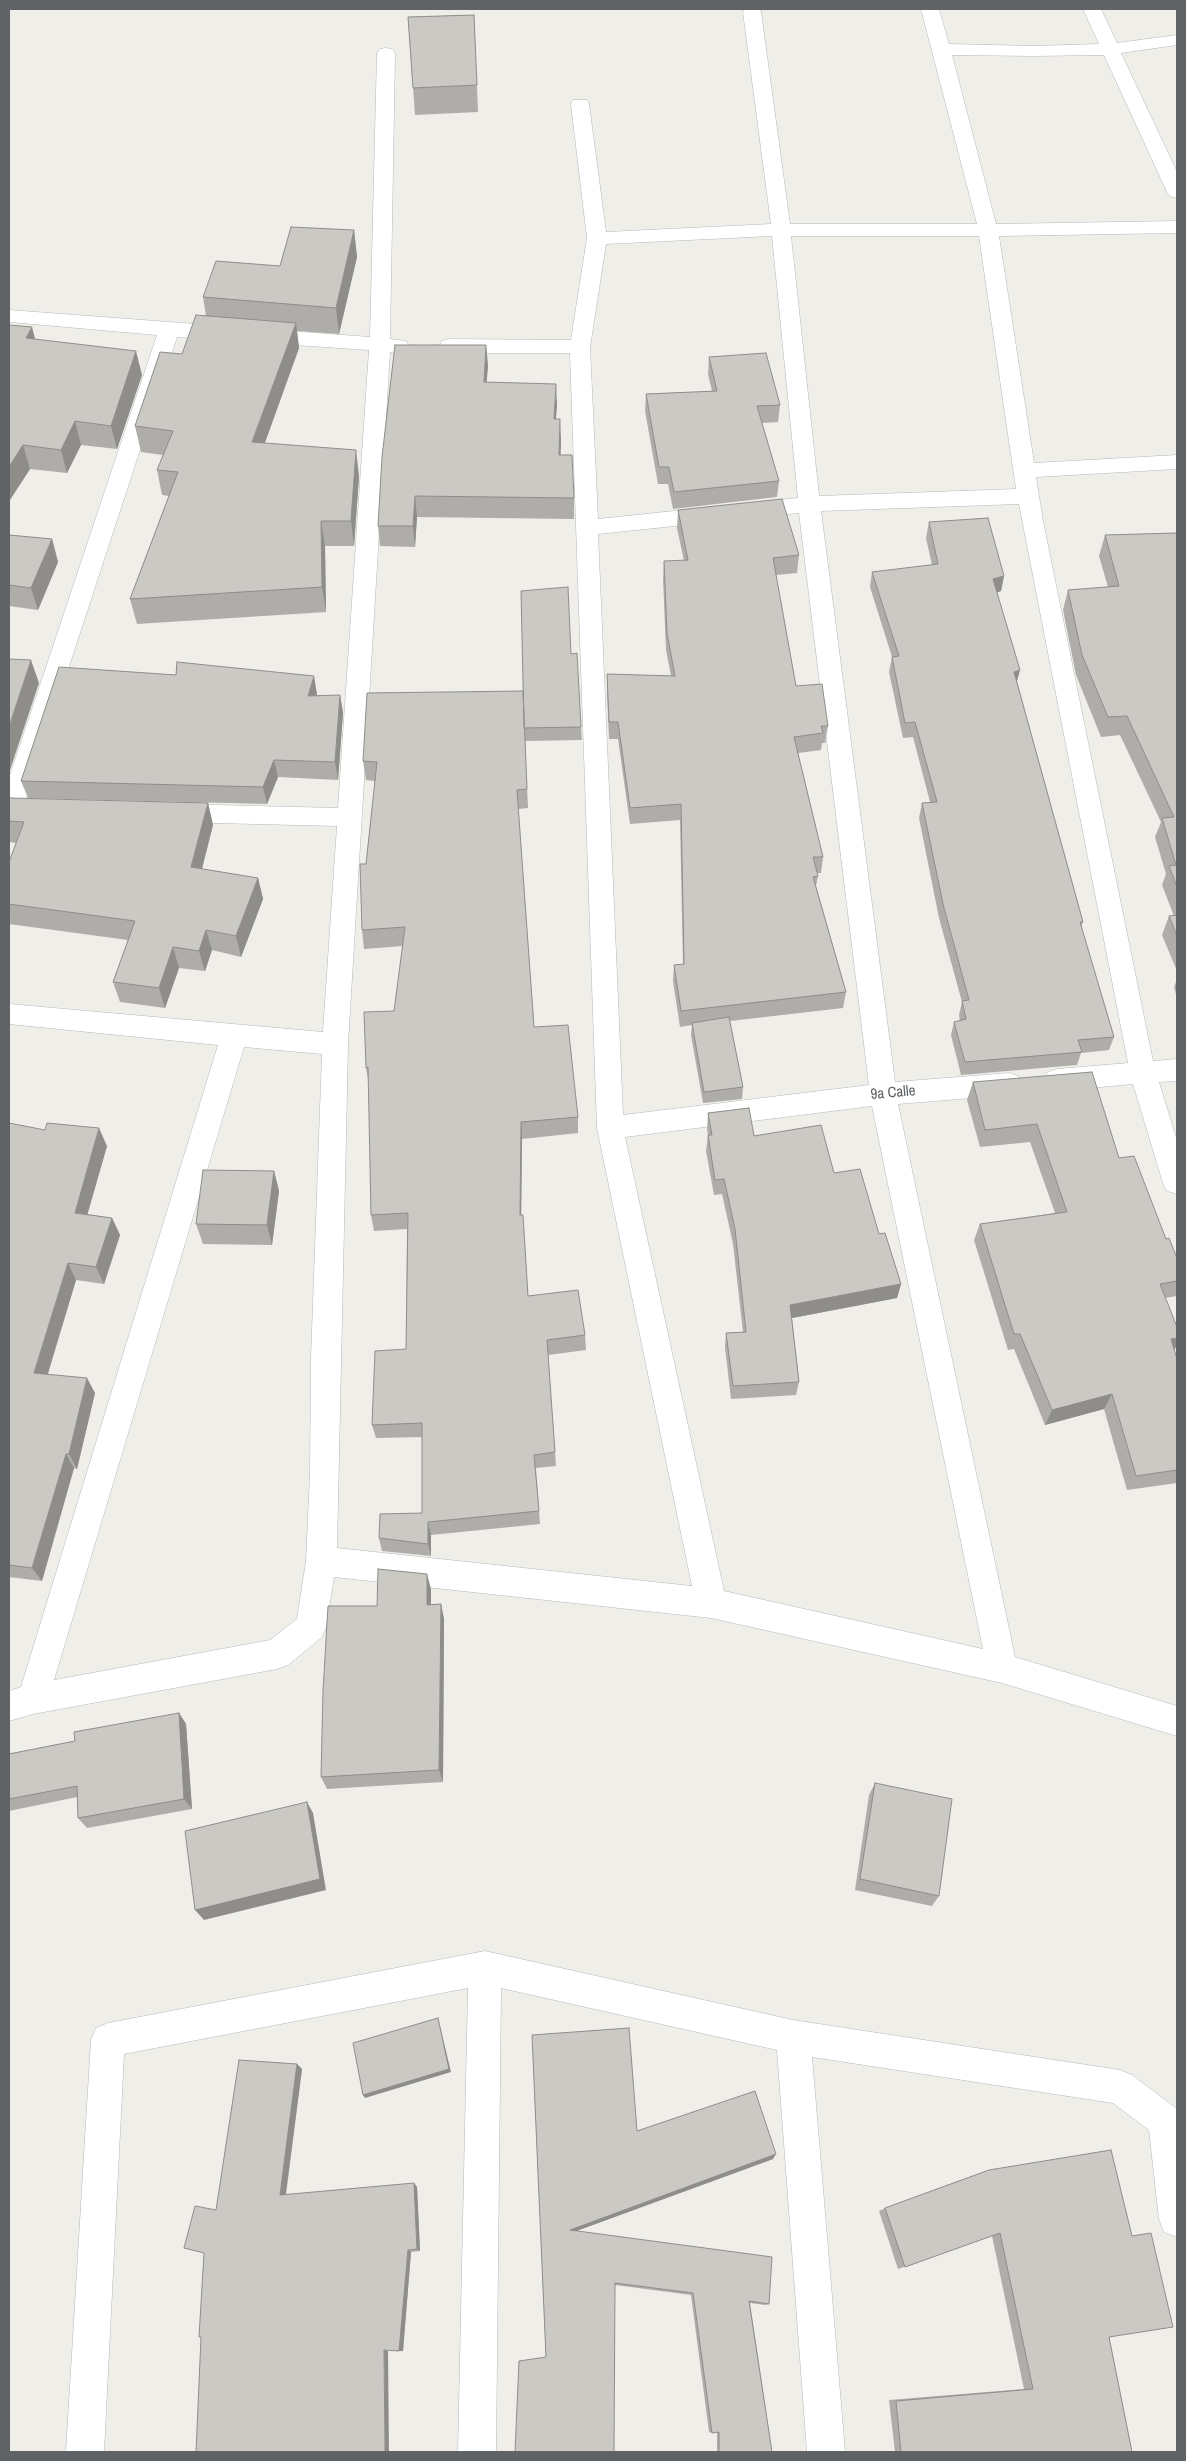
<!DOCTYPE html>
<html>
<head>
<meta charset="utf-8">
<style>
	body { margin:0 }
	#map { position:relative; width:1186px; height:2461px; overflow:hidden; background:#f0eee8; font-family:"Archivo Narrow",sans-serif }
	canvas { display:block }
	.frame { position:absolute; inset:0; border:10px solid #5f6366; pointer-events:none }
</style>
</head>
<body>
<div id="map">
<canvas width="1186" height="2461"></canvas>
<div class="frame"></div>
</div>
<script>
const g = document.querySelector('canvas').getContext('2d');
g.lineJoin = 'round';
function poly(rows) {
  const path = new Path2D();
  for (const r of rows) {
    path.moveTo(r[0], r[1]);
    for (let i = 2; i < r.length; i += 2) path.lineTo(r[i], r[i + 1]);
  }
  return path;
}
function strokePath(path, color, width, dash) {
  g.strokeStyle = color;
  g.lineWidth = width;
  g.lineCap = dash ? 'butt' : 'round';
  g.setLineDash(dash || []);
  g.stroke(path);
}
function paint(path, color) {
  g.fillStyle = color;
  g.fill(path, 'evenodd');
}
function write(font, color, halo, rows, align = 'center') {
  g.font = font + ' "Archivo Narrow",sans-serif';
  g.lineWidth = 4;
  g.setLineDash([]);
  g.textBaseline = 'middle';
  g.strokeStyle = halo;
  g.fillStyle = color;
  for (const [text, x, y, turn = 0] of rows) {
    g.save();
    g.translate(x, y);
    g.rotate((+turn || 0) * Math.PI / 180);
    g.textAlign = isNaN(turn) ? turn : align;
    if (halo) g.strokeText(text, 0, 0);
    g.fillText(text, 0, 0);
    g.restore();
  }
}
const street = poly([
	[745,9,759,9,761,12,790,224,977,224,921,9,939,9,949,44,1033,46,1099,44,1083,9,1101,9,1117,43,1177,35,1177,45,1121,53,1177,172,1177,198,1170,196,1167,192,1104,55,1033,56,952,55,996,224,1177,221,1177,233,999,236,1034,463,1177,455,1177,469,1036,477,1043,521,1153,1061,1177,1059,1177,1081,1159,1082,1177,1141,1177,1194,1167,1191,1163,1183,1133,1084,1057,1091,1048,1088,1044,1080,1048,1072,1057,1069,1128,1063,1019,504,821,511,895,1082,1009,1073,1018,1076,1022,1084,1018,1092,1009,1095,898,1104,1015,1657,1177,1706,1177,1736,1002,1683,711,1618,334,1577,326,1627,322,1637,288,1665,277,1669,33,1714,9,1721,9,1691,21,1687,218,1045,9,1024,9,1004,323,1032,337,826,174,822,165,819,162,813,165,807,174,804,338,808,369,350,177,337,21,813,18,819,9,822,9,778,157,335,9,322,9,310,370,337,377,53,380,49,386,48,392,49,395,53,390,339,406,341,409,346,406,351,390,352,348,1044,337,1548,692,1586,597,1128,570,353,449,353,442,351,439,346,442,341,449,339,571,340,587,238,571,104,573,100,587,100,589,104,606,232,771,224,743,12,745,9],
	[772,236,798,498,598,519,590,347,606,244,772,236],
	[791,236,979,236,1016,489,819,496,791,236],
	[799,513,869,1085,623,1115,598,534,799,513],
	[244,1047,322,1054,311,1358,310,1474,306,1561,297,1619,270,1640,54,1680,244,1047],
	[872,1106,983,1649,724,1591,625,1137,872,1106],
	[485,1951,793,2020,1120,2070,1132,2075,1177,2109,1177,2237,1164,2232,1159,2219,1149,2130,1113,2103,812,2057,845,2452,807,2452,777,2050,501,1988,496,2452,458,2452,468,1988,124,2054,104,2452,66,2452,91,2040,96,2028,108,2023,485,1951]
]);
strokePath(street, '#b5b7bb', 1);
paint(street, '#fff');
paint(poly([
	[474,15,478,112,415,115,408,17],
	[354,230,357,257,339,334,297,331,299,348,265,443,359,476,354,546,325,546,326,612,137,624,130,599,169,496,162,495,157,470,163,455,141,452,135,426,206,316,203,297,280,266],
	[9,325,35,339,142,375,117,449,81,445,67,473,30,469,9,502],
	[486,345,488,366,486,382,557,404,556,419,561,440,560,455,574,498,574,519,417,517,415,547,380,546,378,526],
	[709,357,780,405,778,422,762,423,779,481,777,497,673,509,668,484,658,484,645,411,646,394,712,391,708,374],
	[678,510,799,555,797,573,776,575,796,686,828,726,825,743,822,743,821,750,798,753,823,857,821,873,817,873,818,876,816,886,846,992,843,1008,730,1021,743,1087,742,1099,703,1103,691,1035,692,1025,680,1027,673,981,674,965,683,964,680,820,630,824,618,739,609,739,607,692,607,674,671,676,666,650,663,579,664,561,684,561,677,528],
	[929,522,1004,576,1001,591,997,592,1017,682,1083,922,1081,927,1114,1037,1109,1050,1081,1053,1077,1065,961,1075,951,1035,954,1022,960,1021,959,1015,962,1002,939,918,919,818,922,803,930,802,913,737,903,738,889,672,892,657,870,587,872,572,932,565,926,538],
	[1177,533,1177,971,1162,935,1169,916,1174,916,1162,885,1166,874,1155,837,1161,822,1120,735,1101,737,1076,675,1063,610,1068,590,1108,587,1099,556,1105,535],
	[9,535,52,539,58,562,38,610,9,606],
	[521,591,571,654,581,727,582,740,525,741,528,808,518,809,534,1027,578,1117,578,1133,522,1139,521,1215,528,1296,585,1335,586,1350,548,1355,556,1466,536,1468,540,1524,431,1535,431,1556,382,1551,379,1538,422,1513,422,1437,376,1438,372,1425,406,1349,407,1229,374,1231,371,1215,369,1085,366,1068,394,1011,403,946,364,949,362,930,366,864,375,781,366,780,363,761,525,741],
	[317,694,316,696,340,695,343,713,338,780,278,777,267,804,28,798,21,781],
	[9,799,208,803,213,825,202,869,258,878,263,899,241,957,212,950,205,971,179,968,165,1008,120,1002,113,982,128,940,9,924,9,862,16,843,9,842],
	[1177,979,1177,998,1174,987],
	[973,1082,1119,1158,1177,1258,1177,1296,1165,1298,1174,1350,1177,1359,1177,1483,1127,1490,1104,1409,1045,1425,1014,1349,1008,1350,974,1240,980,1224,1055,1213,1030,1142,980,1147,967,1100],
	[708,1113,834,1173,879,1234,901,1284,897,1298,792,1318,799,1382,796,1395,731,1399,725,1347,726,1333,743,1332,733,1244,722,1194,714,1195,706,1151,708,1135,707,1129],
	[9,1123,107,1146,87,1214,112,1218,120,1235,104,1284,76,1280,48,1374,95,1393,77,1469,74,1468,42,1581,9,1577],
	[274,1171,279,1191,272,1245,203,1244,196,1224],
	[431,1589,431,1605,441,1604,444,1619,443,1782,327,1789,321,1777,377,1606],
	[179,1713,186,1724,192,1809,87,1828,78,1818,77,1797,9,1811,9,1754,75,1741],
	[875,1783,939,1896,932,1906,855,1890,869,1795],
	[532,2035,637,2131,773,2159,576,2231,769,2304,765,2305,750,2303,772,2452,717,2452,717,2432,712,2433,709,2432,691,2295,615,2285,546,2357],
	[297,2064,302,2069,286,2195,414,2183,417,2187,420,2251,411,2252,403,2351,201,2337,204,2253,184,2248,216,2210],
	[989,2170,1109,2337,1132,2452,895,2452,889,2400,1024,2389,992,2236,898,2269,879,2211,885,2208]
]), '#afada9');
paint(poly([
	[354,230,357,257,339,334,336,308],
	[296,323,299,348,256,467,252,442],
	[32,327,38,350,26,338],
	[486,345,488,366,485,402,484,382],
	[136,351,142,375,117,449,111,426],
	[556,384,557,404,554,440,554,419],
	[560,419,561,440,560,476,559,455],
	[75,421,81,445,67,473,61,450],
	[23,445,30,469,9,501,9,467],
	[356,450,359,476,354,546,351,521],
	[415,496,417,517,415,547,413,526],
	[321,521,325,546,326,612,322,587],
	[52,539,58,562,38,610,31,588],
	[1004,576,1001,591,990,595,993,579],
	[31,660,39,683,9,773,9,727],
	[1020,670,1016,685,1014,672],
	[314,676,317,694,311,714,308,696],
	[340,695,343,713,338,780,335,762],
	[274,760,278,777,267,804,263,787],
	[208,803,213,825,197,888,191,867],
	[258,878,263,899,241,957,236,936],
	[206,930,212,950,205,971,199,951],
	[173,947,179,968,165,1008,159,988],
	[521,1122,522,1139,521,1231,520,1215],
	[99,1128,107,1146,83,1230,75,1213],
	[274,1171,279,1191,272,1245,267,1225],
	[112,1218,120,1235,104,1284,96,1267],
	[68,1263,76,1280,43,1389,34,1373],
	[901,1284,897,1298,787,1319,790,1305],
	[1177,1338,1177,1345,1173,1353,1171,1339],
	[87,1378,95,1393,77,1469,69,1454],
	[1112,1394,1104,1409,1045,1425,1052,1410],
	[66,1454,74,1468,42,1581,32,1568],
	[428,1522,431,1535,431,1556,428,1544],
	[427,1574,431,1589,431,1620,427,1605],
	[441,1604,444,1619,443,1782,439,1770],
	[179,1713,186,1724,192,1809,184,1799],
	[307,1802,313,1813,326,1890,204,1920,195,1910],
	[438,2018,439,2022,451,2072,365,2098,363,2095],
	[297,2064,302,2069,285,2199,280,2195],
	[776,2154,773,2159,571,2233,570,2230],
	[414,2183,417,2187,420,2251,417,2249],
	[408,2250,411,2252,403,2351,399,2351],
	[384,2350,388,2351,389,2452,385,2452]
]), '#8e8d89');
const building = poly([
	[474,15,477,85,413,88,408,17,474,15],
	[291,227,354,230,336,308,203,297,216,261,280,266,291,227],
	[196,315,296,323,252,442,356,450,351,521,321,521,322,587,130,599,178,472,157,470,173,431,135,426,160,352,182,354,196,315],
	[9,325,32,327,26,338,136,351,111,426,75,421,61,450,23,445,9,467,9,325],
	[395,345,486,345,484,382,556,384,554,419,560,419,559,455,572,455,574,498,415,496,413,526,378,526,382,457,395,345],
	[766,353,780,405,757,406,779,481,674,492,669,467,659,467,646,394,717,391,709,357,766,353],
	[782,499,799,555,773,558,796,686,822,684,828,726,821,726,823,733,794,737,823,857,813,857,818,876,813,877,846,992,681,1011,674,965,684,964,681,804,630,808,618,722,609,722,607,674,675,676,667,633,664,561,688,560,678,510,782,499],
	[988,518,1004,576,993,579,1020,670,1014,672,1083,922,1080,922,1114,1037,1078,1040,1082,1052,965,1062,954,1022,966,1019,962,1001,969,1000,943,904,922,803,937,802,915,722,905,723,892,657,899,656,872,572,938,564,929,522,988,518],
	[1177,533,1177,887,1169,866,1176,865,1162,818,1174,817,1127,716,1108,717,1082,655,1068,590,1119,586,1105,535,1177,533],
	[9,535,52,539,31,588,9,585,9,535],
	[568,587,571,654,577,653,581,727,524,728,521,591,568,587],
	[9,659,31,660,9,727,9,659],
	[177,662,314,676,308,696,340,695,335,762,274,760,263,787,21,781,59,667,176,675,177,662],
	[523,691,527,789,517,790,534,1027,568,1025,578,1117,521,1122,520,1215,523,1215,528,1296,578,1290,585,1335,547,1340,555,1452,534,1455,539,1511,428,1522,428,1544,379,1538,380,1514,422,1513,422,1423,372,1425,375,1351,406,1349,408,1213,371,1215,368,1067,366,1068,364,1012,394,1011,405,927,362,930,360,864,366,864,377,762,363,761,367,693,523,691],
	[10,798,208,803,191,867,258,878,236,936,206,930,199,951,173,947,159,988,113,982,135,921,9,904,9,862,24,822,9,821,9,799,10,798],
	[1177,915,1177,936,1169,916,1177,915],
	[729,1017,743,1087,704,1092,692,1023,729,1017],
	[1092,1072,1119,1158,1134,1156,1166,1239,1169,1238,1177,1258,1177,1281,1160,1284,1177,1327,1177,1338,1171,1339,1177,1359,1177,1470,1136,1476,1112,1394,1052,1410,1020,1334,1014,1334,980,1224,1067,1212,1037,1124,985,1130,973,1082,1092,1072],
	[749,1108,754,1136,821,1125,834,1173,860,1169,879,1234,885,1233,901,1284,790,1305,799,1382,733,1386,726,1333,746,1332,735,1229,724,1179,715,1180,708,1135,712,1135,708,1113,749,1108],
	[9,1123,45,1130,47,1123,99,1128,75,1213,112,1218,96,1267,68,1263,34,1373,87,1378,69,1454,66,1454,32,1568,9,1565,9,1123],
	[203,1170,274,1171,267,1225,196,1224,203,1170],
	[378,1569,427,1574,427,1605,441,1604,439,1770,321,1777,323,1691,328,1606,377,1606,378,1569],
	[179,1713,184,1799,78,1818,77,1786,9,1799,9,1754,75,1741,74,1732,179,1713],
	[875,1783,952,1799,939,1896,860,1879,875,1783],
	[307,1802,320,1879,195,1910,185,1831,307,1802],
	[438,2018,449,2069,363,2095,353,2043,438,2018],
	[629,2028,637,2131,755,2091,776,2154,570,2230,772,2257,769,2304,749,2301,772,2452,719,2452,719,2432,712,2433,693,2293,615,2283,614,2452,515,2452,519,2361,546,2357,532,2035,629,2028],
	[239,2060,297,2064,280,2195,414,2183,417,2249,408,2250,399,2351,384,2350,385,2452,196,2452,201,2337,199,2337,204,2253,184,2248,195,2206,216,2210,239,2060],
	[1111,2150,1132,2236,1151,2233,1173,2327,1109,2337,1132,2452,901,2452,896,2401,1033,2389,1000,2233,905,2267,885,2208,989,2170,1111,2150]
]);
paint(building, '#cbc9c4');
strokePath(building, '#8e8d89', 1);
write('15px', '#5f6366', '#fff', [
	["9a Calle",893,1093,-5]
]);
</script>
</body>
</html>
